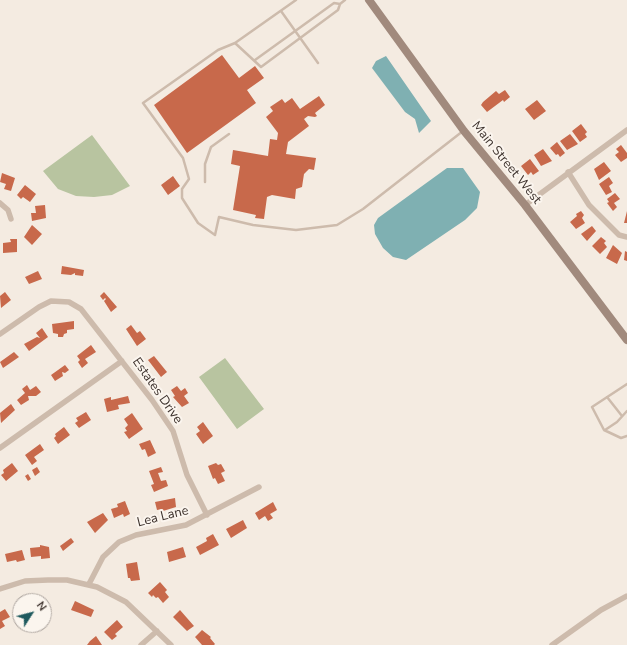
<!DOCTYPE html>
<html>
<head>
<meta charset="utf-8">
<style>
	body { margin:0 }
	#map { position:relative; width:627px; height:645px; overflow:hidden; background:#f4ebe1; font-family:"Nunito Sans",sans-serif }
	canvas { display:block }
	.north { position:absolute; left:12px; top:593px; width:40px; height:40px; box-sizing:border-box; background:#fbf5ee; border:1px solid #aea6a0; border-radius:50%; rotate:54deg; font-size:11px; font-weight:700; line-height:16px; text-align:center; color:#3b302b }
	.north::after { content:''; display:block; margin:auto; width:14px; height:18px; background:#1f5a5e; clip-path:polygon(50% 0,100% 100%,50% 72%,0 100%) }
</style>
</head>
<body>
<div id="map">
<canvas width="627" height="645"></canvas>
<div class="north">N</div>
</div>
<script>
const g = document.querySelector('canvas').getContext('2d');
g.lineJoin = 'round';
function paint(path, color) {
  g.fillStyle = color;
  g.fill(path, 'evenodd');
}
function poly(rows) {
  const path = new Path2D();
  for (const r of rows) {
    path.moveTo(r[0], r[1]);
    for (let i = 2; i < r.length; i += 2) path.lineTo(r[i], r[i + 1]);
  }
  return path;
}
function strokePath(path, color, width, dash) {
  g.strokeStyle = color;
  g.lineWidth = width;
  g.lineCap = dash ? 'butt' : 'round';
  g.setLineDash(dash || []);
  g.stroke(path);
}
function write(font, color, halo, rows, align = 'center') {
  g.font = font + ' "Nunito Sans",sans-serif';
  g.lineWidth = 4;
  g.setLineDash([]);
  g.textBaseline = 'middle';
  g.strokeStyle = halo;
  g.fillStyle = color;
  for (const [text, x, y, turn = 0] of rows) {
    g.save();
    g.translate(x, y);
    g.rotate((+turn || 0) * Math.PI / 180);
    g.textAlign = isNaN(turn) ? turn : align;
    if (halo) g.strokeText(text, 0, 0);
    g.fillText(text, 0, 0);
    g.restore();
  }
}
paint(poly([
	[92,135,130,186,112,195,94,197,76,196,58,189,43,171],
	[225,358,264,409,237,429,199,377]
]), '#b8c4a0');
paint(poly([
	[386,56,431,121,419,133,415,119,405,112,372,68,376,61],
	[447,168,463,168,480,192,477,208,465,220,406,260,393,257,383,248,375,234,374,225,378,218]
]), '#7fb0b2');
paint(poly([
	[222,55,239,78,255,66,264,78,247,90,256,103,187,153,154,105],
	[505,90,510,97,504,102,503,100,487,112,481,105,483,102,496,91,499,94],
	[319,96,325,105,315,113,317,116,315,117,308,116,304,119,309,126,288,142,286,154,316,158,314,170,309,169,304,174,302,187,296,189,295,199,272,195,267,197,264,219,255,218,256,215,233,210,240,166,231,164,233,150,268,156,270,139,277,140,278,133,266,117,273,111,270,107,282,99,285,103,292,98,300,109],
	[537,100,546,111,534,120,525,109],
	[581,124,587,132,585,134,587,137,580,142,572,131],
	[570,134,578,144,567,150,560,141],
	[557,142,565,153,560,157,558,154,556,155,550,148],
	[621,145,627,153,627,158,621,162,615,155,619,152,616,149],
	[543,149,552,161,541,166,534,155],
	[530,159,539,171,533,175,531,172,528,175,521,166],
	[604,162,611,171,599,180,594,169],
	[2,173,15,178,11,191,4,189,6,184,0,182],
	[173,176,180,186,168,195,161,185],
	[609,177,613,183,609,186,612,192,606,195,599,184],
	[25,185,36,194,30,202,23,197,21,199,17,195],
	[615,193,620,199,614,203,617,207,613,211,607,203,609,202,607,199],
	[45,205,46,218,32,221,31,213,36,213,35,206],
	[581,211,584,215,582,218,585,223,576,229,570,222,577,216,576,214],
	[627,211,627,223,624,223],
	[32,225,42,234,32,245,24,237],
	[592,226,596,231,587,241,581,234],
	[601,237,606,241,604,243,607,247,600,254,592,246],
	[10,239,17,239,17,252,3,253,3,243,11,242],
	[613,245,622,253,617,264,606,258],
	[625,251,627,252,627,261,624,260],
	[62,266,84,270,83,276,75,275,75,273,71,275,61,274],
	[38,271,42,279,29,284,25,277],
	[5,292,11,300,1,308,0,296],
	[104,292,117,307,111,312,104,301,106,299,105,298,103,300,100,296],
	[74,321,74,329,67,330,67,333,64,334,63,337,58,337,58,334,53,333,52,324],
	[131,325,137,333,140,331,146,339,137,346,126,329],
	[42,328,48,337,29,351,24,344,37,337,40,338,36,333],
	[91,345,96,352,85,359,88,363,82,368,78,362,80,360,77,356],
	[14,352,19,357,3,368,0,362],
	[154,356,167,372,161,377,148,360],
	[65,365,69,370,65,373,62,372,63,376,55,381,51,375],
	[27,385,30,390,36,386,41,392,36,396,28,396,29,400,21,405,17,400,25,393,22,389],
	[177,386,181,391,185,388,188,393,184,396,189,403,182,407,173,397,175,396,171,390],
	[128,396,130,403,118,405,119,409,107,412,104,399,111,397,111,400],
	[11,404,15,410,1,423,0,413],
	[86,412,91,420,79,428,75,423,78,421,76,418],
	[132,413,143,429,129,439,124,432,127,431,125,428,128,425,124,419],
	[203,422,213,436,203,444,196,434,200,431,197,427],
	[64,427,70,435,58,444,54,438,56,436,55,434],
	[150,440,156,453,148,457,145,449,142,450,139,444],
	[40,444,44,450,34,457,37,461,32,465,25,455],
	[12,463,18,471,6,481,1,475,4,473,3,470],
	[216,463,218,465,221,464,225,471,221,473,225,481,218,484,215,478,213,479,208,466],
	[37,467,40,472,35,476,32,470],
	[161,467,163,472,158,473,161,481,166,480,168,486,154,492,151,485,154,484,149,471],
	[28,474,31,479,28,481,25,476],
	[175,498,176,507,163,511,162,509,157,510,155,502],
	[125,501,130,514,124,517,123,514,114,518,111,509,118,507,117,504],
	[273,502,277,510,270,514,273,518,268,521,265,516,259,520,255,513],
	[103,513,108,520,95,533,87,522],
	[243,520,247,528,231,538,226,529],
	[213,534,219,545,200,555,196,547,207,541,206,538],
	[71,538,74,542,63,551,60,546],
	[40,545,49,547,50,558,41,559,41,556,31,557,30,548,40,547],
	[183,547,186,557,169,562,167,552],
	[22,550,25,560,17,562,16,560,7,562,5,554],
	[137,562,140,580,131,581,130,578,128,578,126,564],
	[160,582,167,590,165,592,169,597,163,603,158,597,156,598,153,595,152,597,148,593],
	[75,601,94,610,91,617,71,610],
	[20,604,20,616,18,616,15,606],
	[5,609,10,617,2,621,5,626,0,629,0,612],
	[180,610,194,626,187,631,173,617],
	[117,620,123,627,115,634,117,636,112,640,104,632],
	[202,630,211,637,210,638,215,644,214,645,202,645,195,637],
	[96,636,102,645,87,645,90,641]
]), '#c8694b');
strokePath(poly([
	[296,0,235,43,261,67,338,10,340,4,345,0],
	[281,11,318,63],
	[235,43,218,50,143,103,183,158,189,179,182,189,182,198,198,223,215,235,219,217,253,225,296,230,337,225,363,209,463,131],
	[255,60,334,3,340,4],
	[205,182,205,164,211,147,229,134],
	[627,384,592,407,604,430,621,438,627,436],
	[607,397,622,416],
	[605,430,617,422,627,411]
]), '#cdbbac', 2.5);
strokePath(poly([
	[568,172,589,205,619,235,627,237],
	[0,203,8,210,11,219],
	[525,205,627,130],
	[0,334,39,307,51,301,69,302,81,309,152,400,173,431,187,475,207,515],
	[0,448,122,361],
	[89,584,103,557,119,542,136,535,186,525,259,487],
	[0,589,25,581,48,580,67,580,97,587,126,602,171,645],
	[141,645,157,631],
	[552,645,601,610,627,596]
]), '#cdbbac', 5.5);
strokePath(poly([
	[369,0,464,131,525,205,627,340]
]), '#a18a7d', 8);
write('13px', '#3b302b', '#fbf5ee', [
	["Main Street West",506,163,51],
	["Estates Drive",157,391,55],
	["Lea Lane",163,517,-14]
]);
</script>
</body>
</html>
